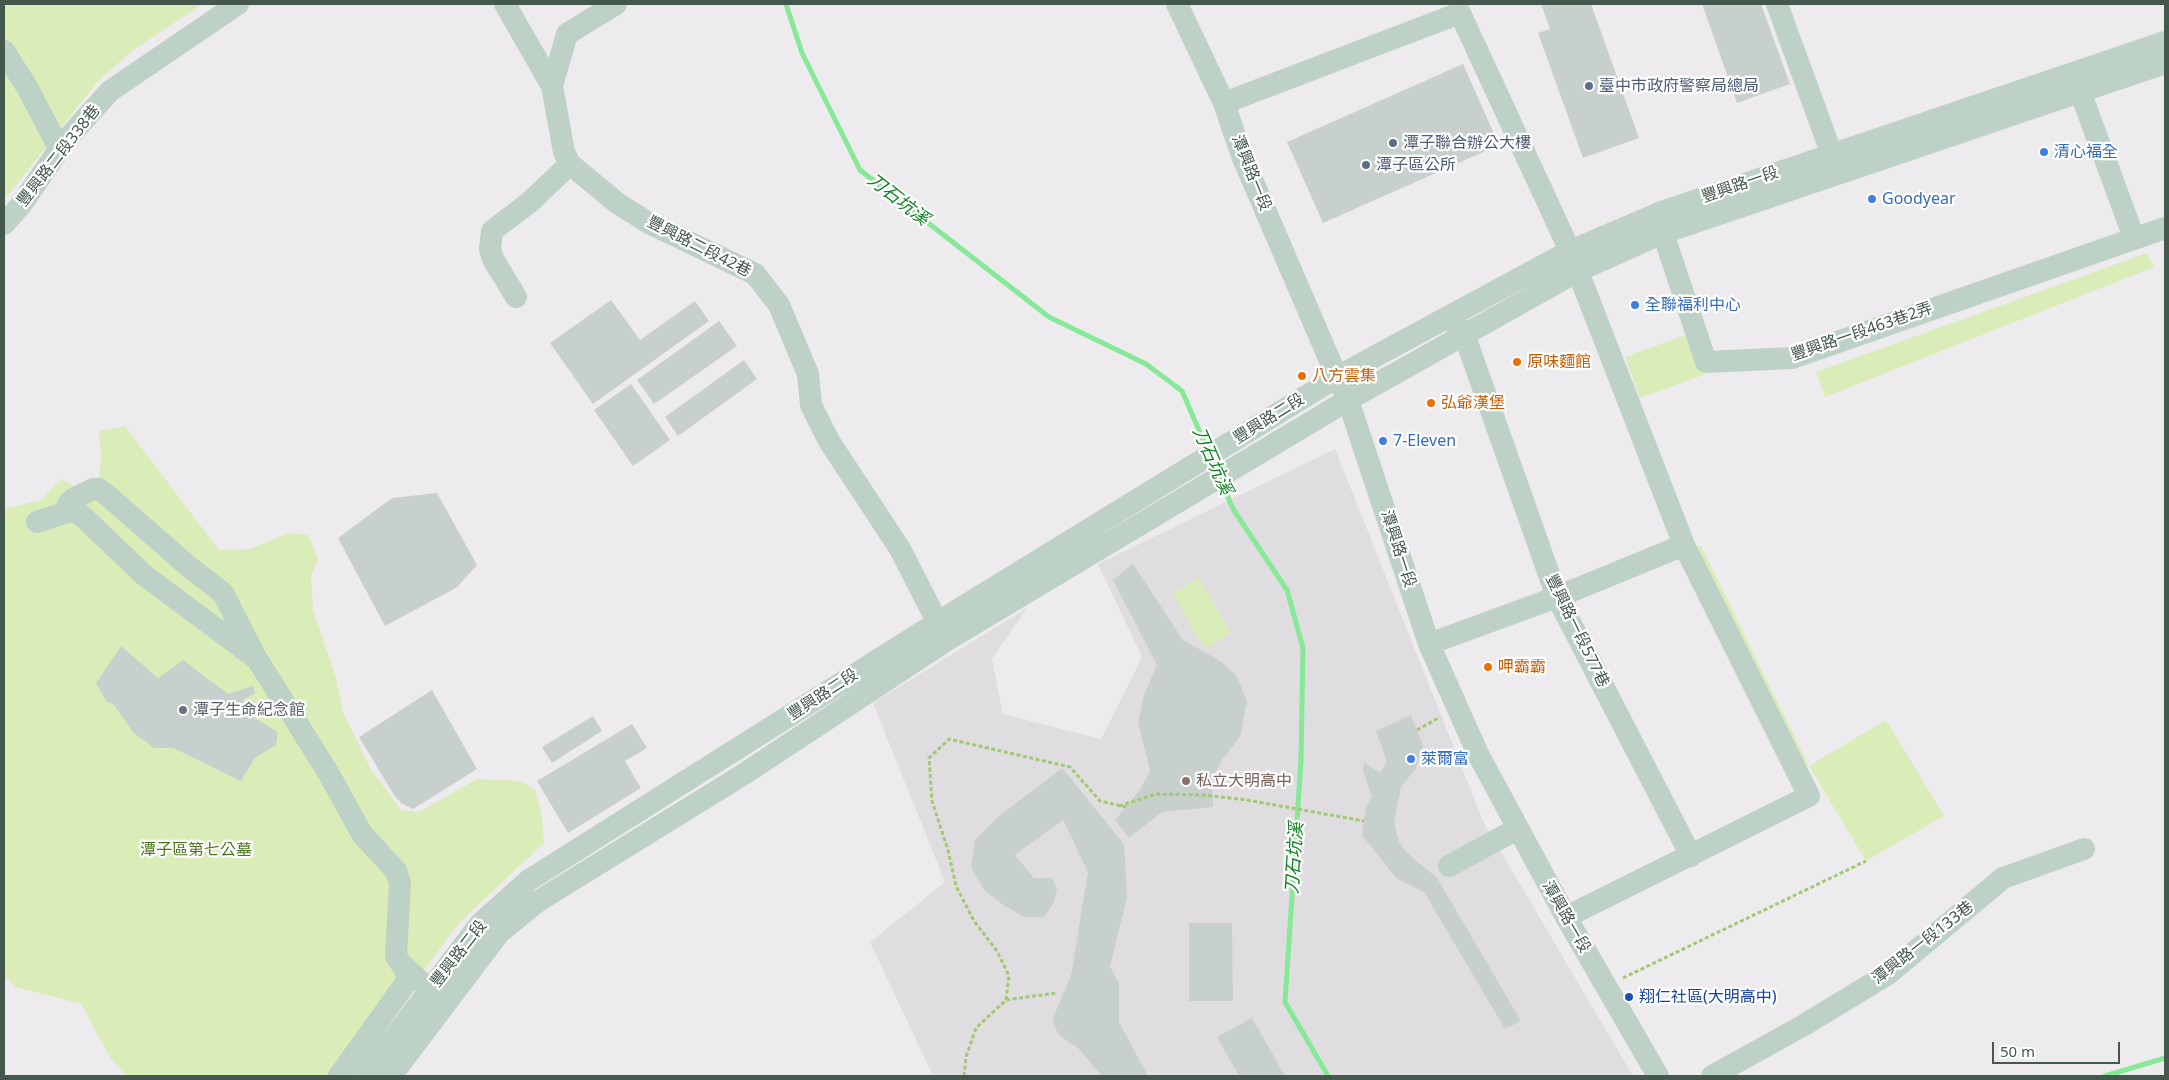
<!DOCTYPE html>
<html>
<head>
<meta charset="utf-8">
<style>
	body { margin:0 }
	#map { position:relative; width:2169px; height:1080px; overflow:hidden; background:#eeebee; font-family:"Noto Sans",sans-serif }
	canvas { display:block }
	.frame { position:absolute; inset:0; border:5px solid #44584d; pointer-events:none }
	.scale { position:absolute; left:1992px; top:1042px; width:128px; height:22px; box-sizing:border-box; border:2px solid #44584d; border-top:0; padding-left:6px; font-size:15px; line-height:18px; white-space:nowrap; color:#44584d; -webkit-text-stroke:4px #fff; paint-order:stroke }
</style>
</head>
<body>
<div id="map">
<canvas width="2169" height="1080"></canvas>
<div class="frame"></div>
<div class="scale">50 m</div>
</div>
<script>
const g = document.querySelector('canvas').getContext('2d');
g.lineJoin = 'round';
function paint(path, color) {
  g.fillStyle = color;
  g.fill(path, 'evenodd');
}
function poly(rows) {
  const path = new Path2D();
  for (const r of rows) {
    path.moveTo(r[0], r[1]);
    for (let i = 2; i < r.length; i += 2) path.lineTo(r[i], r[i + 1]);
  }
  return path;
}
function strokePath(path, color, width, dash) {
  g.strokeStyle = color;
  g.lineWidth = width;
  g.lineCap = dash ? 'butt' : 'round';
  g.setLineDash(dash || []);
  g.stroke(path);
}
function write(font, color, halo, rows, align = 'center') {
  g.font = font + ' "Noto Sans","Noto Sans TC",sans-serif';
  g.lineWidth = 4.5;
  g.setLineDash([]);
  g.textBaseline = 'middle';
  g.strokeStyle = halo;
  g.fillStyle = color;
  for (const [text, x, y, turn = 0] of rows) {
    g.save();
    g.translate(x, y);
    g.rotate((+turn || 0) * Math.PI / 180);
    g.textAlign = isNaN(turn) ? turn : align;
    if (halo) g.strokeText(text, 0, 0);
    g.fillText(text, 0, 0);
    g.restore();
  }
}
paint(poly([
	[1335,449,1484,823,1633,1076,933,1076,870,942,945,882,873,703,1027,608,992,659,1003,714,1101,739,1142,657,1098,564]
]), '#dfdde0');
paint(poly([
	[4,4,202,4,132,51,97,82,10,193,4,197],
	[2147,253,2154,267,1825,397,1816,372],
	[1691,333,1706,374,1640,398,1625,357],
	[125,426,219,550,250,549,289,533,308,535,318,559,311,576,313,610,336,678,343,712,370,768,401,810,419,812,477,779,521,781,535,790,542,815,544,843,459,923,346,1076,127,1076,111,1059,81,1004,16,987,4,975,4,509,41,500,61,479,80,489,99,477,101,456,99,431],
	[1684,545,1701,546,1809,766,1886,720,1944,816,1866,861,1809,766,1796,770],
	[1199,578,1231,633,1205,649,1172,593]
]), '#daedb8');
strokePath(poly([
	[786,4,802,53,860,170,1049,317,1146,364,1182,391,1208,451],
	[1221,481,1233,509,1287,590,1303,648,1301,760,1285,1002,1328,1076],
	[2105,1076,2165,1058]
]), '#86e997', 5);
paint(poly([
	[1541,4,1591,4,1639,138,1583,158,1538,33,1550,29],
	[1702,4,1761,4,1790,84,1737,103],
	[1463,64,1499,145,1323,223,1287,142],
	[611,300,640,340,695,301,709,321,593,404,550,343],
	[719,321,737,346,654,404,637,380],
	[744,360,757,379,678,436,665,417],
	[631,384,670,440,633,466,594,410],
	[437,493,477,565,456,588,385,626,338,538,392,498],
	[1133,564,1183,640,1220,661,1237,676,1247,702,1240,737,1221,761,1212,780,1213,807,1162,812,1129,838,1115,820,1139,791,1150,771,1138,722,1144,695,1157,665,1113,580],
	[121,646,158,678,183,660,228,694,253,686,255,693,243,700,251,716,278,732,276,745,255,758,241,781,173,748,154,748,134,733,114,705,106,701,96,683],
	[432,690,477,769,413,809,401,803,394,795,359,737],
	[1411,715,1423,746,1416,768,1401,787,1394,822,1399,842,1407,853,1437,878,1521,1021,1505,1029,1424,892,1396,878,1362,835,1366,807,1372,797,1363,770,1364,762,1380,773,1387,762,1376,731],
	[593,716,602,731,552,763,542,747],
	[632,724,647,748,625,761,641,788,568,833,537,781],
	[1062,768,1124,844,1127,897,1110,967,1119,983,1119,1022,1148,1076,1102,1076,1079,1049,1059,1035,1052,1021,1071,975,1088,872,1063,820,1015,855,1034,878,1052,878,1057,889,1053,904,1044,917,1024,917,1002,904,984,890,971,867,975,840,998,817],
	[1189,923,1232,923,1233,1001,1189,1001],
	[1252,1018,1285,1076,1239,1076,1217,1037]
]), '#c8d0ce');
strokePath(poly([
	[1417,730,1440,717],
	[1119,806,1156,794,1204,795,1247,800,1364,821],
	[1623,978,1866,861],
	[1006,1000,1009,976,997,951,974,921,956,886,948,850,932,801,929,758,949,739,1070,767,1100,801,1126,807],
	[964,1076,966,1057,976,1028,1006,1000,1056,993]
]), '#a0c971', 3, [4, 2.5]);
strokePath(poly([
	[505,4,552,86,564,152,570,164,617,203,649,223,755,274,779,305,808,374,811,405,829,441,900,549,944,635],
	[1177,4,1224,103,1242,156,1337,377,1348,400,1429,644,1478,754,1566,917,1658,1076],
	[1777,4,1836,166],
	[4,51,27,87,60,150],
	[2077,77,2080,91,2134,238],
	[552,86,567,34,616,4],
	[1224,103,1460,13,1570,251,1684,545,1809,796,1566,917],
	[1660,219,1663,233,1706,362,1792,358,2165,228],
	[4,224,21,205,65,141,110,91,238,4],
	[516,297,493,259,490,249,492,231,530,202,570,164],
	[1455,324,1464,334,1557,597,1691,856],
	[67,512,68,504,73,499,93,489,99,489,107,495,188,566,223,593,253,652],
	[37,522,67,512,79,513,144,575,257,659,329,774,362,834,396,871,400,883,396,956,401,964,430,990],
	[1429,644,1557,597,1684,545],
	[1449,866,1517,829],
	[339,1076,408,980,405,968],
	[365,1076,480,924,529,880,938,622,1337,377,1570,251,1659,213,2165,42],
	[391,1076,499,933,537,902,744,774,947,640,1348,400,1578,271,1663,233,2165,63],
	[1712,1076,1804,1025,1888,974,2003,878,2084,849]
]), '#bed1c6', 22);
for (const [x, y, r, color] of [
	[1589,86,5,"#5c6f8a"],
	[1393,143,5,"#5c6f8a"],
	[2044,152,5,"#3f7fe0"],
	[1366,165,5,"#5c6f8a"],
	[1872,199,5,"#3f7fe0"],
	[1635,305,5,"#3f7fe0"],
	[1517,362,5,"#e8710a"],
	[1302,376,5,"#e8710a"],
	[1431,403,5,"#e8710a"],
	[1383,441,5,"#3f7fe0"],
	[1488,667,5,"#e8710a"],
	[183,710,5,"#6b7280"],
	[1411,759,5,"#3f7fe0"],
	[1186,781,5,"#8d6e63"],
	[1629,997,5,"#1a4fb4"]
]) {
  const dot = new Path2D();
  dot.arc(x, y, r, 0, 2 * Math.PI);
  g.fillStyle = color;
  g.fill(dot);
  strokePath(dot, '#fff', 2);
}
write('16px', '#4e5e75', '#fff', [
	["臺中市政府警察局總局",1599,86],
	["潭子聯合辦公大樓",1403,143],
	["潭子區公所",1376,165]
], 'left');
write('16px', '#366cbe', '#fff', [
	["清心福全",2054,152],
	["Goodyear",1882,199],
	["全聯福利中心",1645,305],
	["7-Eleven",1393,441],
	["萊爾富",1421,759]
], 'left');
write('16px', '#44584d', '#fff', [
	["豐興路二段338巷",59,156,-52],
	["潭興路一段",1251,173,68],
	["豐興路一段",1740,185,-19],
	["豐興路二段42巷",699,247,27],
	["豐興路一段463巷2弄",1862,332,-19],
	["豐興路二段",1269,419,-32],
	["潭興路一段",1398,549,72],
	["豐興路一段577巷",1577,631,64],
	["豐興路二段",823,695,-33],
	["潭興路一段",1566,917,60],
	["潭興路一段133巷",1923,943,-38],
	["豐興路二段",459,954,-52]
]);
write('16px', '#c56008', '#fff', [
	["原味麵館",1527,362],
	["八方雲集",1312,376],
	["弘爺漢堡",1441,403],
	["呷霸霸",1498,667]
], 'left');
write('16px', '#5b616d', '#fff', [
	["潭子生命紀念館",193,710]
], 'left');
write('16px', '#785e54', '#fff', [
	["私立大明高中",1196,781]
], 'left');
write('16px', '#4a7618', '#fff', [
	["潭子區第七公墓",196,850]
]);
write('16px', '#164399', '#fff', [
	["翔仁社區(大明高中)",1639,997]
], 'left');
write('italic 18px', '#0f8323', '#fff', [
	["刀石坑溪",898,200,38],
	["刀石坑溪",1212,461,66],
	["刀石坑溪",1295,858,-86]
]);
</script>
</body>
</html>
